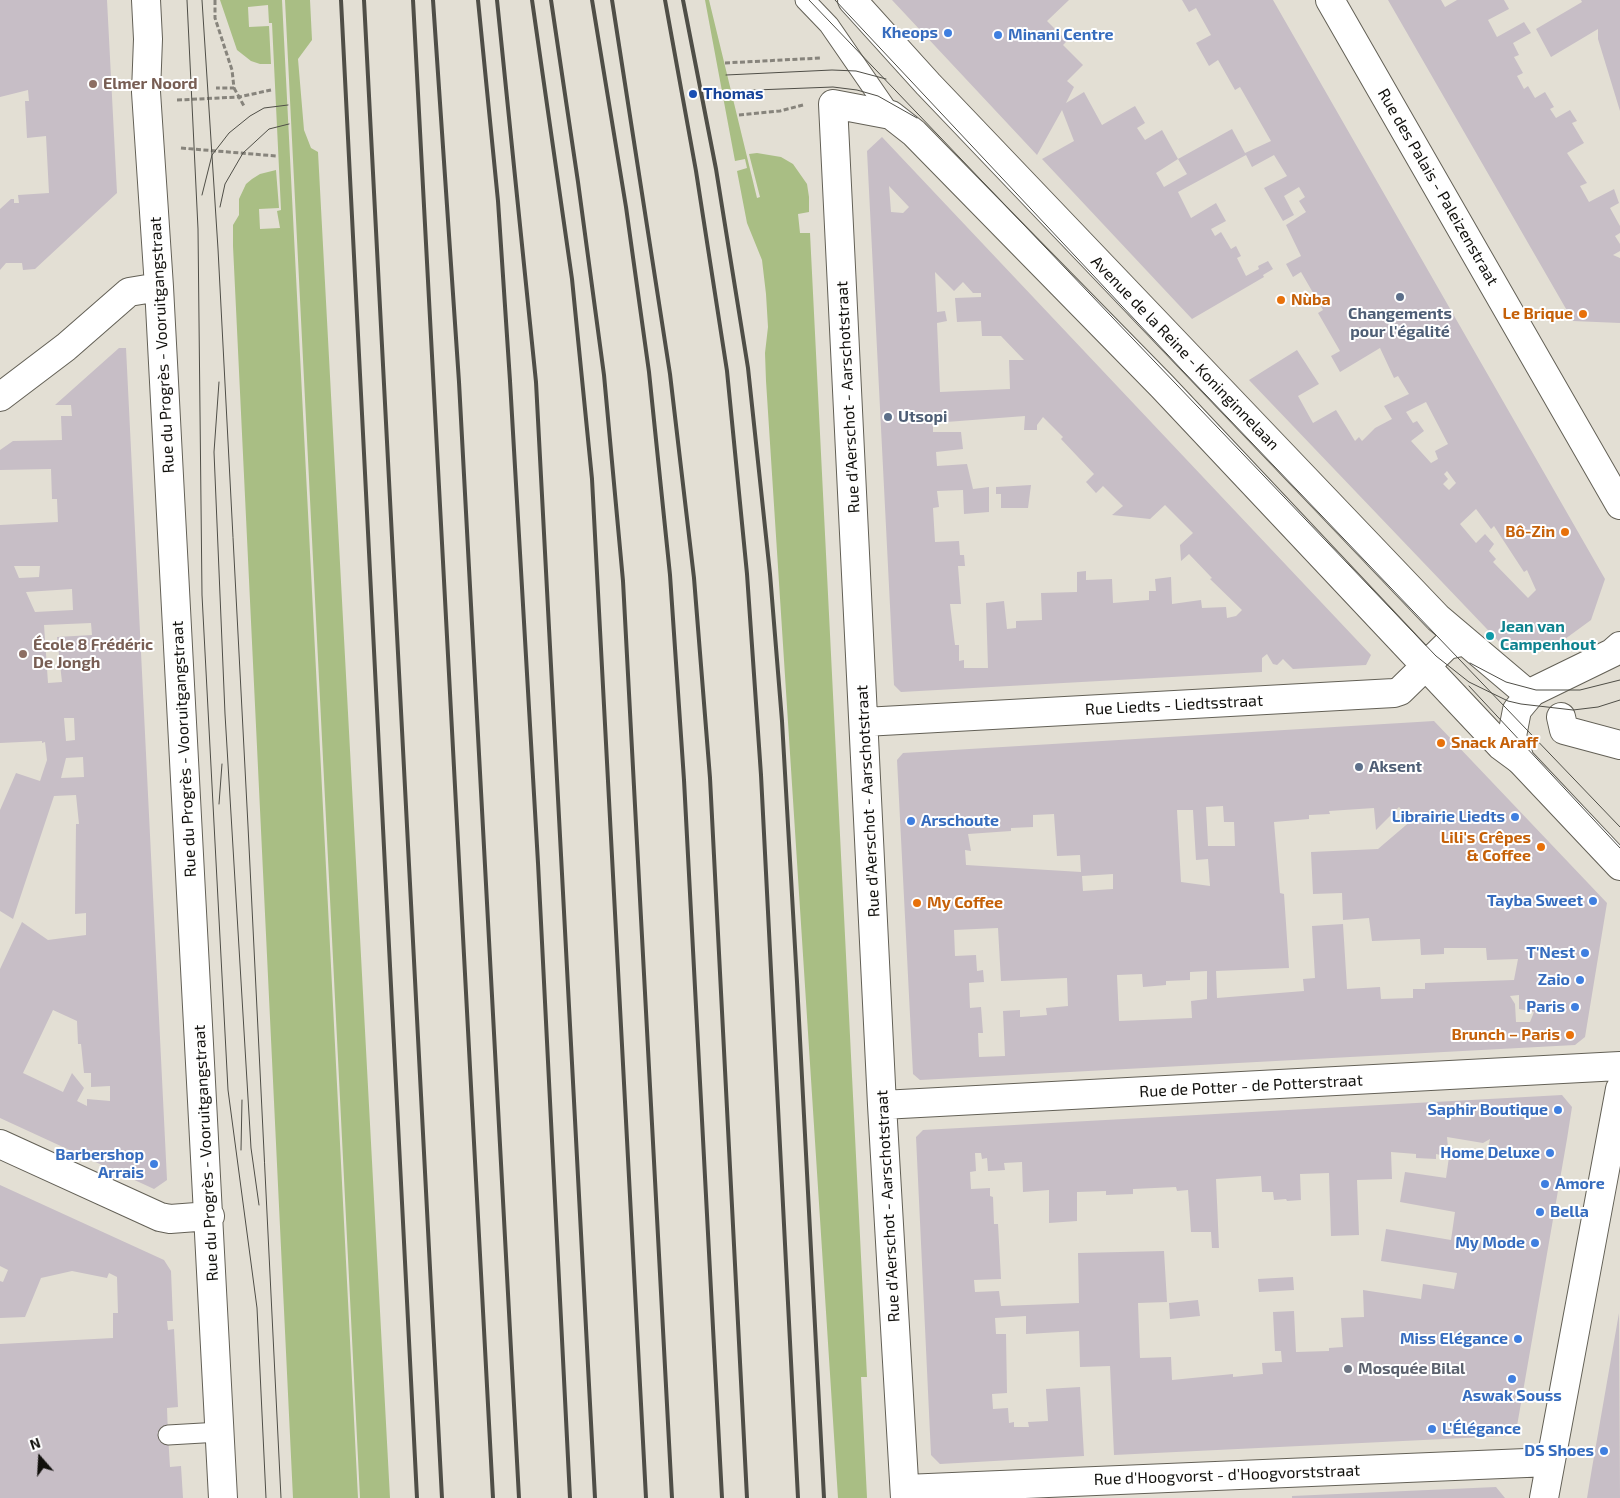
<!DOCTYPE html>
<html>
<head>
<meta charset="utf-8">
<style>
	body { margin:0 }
	#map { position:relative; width:1620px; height:1498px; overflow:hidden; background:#e3dfd4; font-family:"Exo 2",sans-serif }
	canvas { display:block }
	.north { position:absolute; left:15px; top:1433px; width:50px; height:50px; -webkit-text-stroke:4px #fff; paint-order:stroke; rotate:341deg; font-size:14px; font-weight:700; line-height:20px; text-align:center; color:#11100c }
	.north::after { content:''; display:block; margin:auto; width:18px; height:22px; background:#11100c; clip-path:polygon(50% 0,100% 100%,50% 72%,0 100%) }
</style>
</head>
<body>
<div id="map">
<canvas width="1620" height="1498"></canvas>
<div class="north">N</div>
</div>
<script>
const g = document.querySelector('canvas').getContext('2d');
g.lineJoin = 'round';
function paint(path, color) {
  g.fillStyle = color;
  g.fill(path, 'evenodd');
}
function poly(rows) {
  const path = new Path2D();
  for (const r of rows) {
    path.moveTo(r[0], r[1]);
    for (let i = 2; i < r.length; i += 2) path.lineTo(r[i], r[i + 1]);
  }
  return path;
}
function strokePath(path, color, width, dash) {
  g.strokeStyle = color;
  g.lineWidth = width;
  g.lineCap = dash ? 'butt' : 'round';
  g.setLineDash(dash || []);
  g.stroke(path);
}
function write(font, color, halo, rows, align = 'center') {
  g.font = font + ' "Exo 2",sans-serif';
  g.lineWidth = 4;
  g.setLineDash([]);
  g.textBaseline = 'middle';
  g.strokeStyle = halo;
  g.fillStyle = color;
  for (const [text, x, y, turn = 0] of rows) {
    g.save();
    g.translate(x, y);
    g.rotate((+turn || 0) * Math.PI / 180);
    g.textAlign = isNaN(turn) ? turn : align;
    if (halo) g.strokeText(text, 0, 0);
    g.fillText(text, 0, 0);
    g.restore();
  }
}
paint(poly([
	[220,0,282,0,358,1498,293,1498,233,246,233,225,239,215,239,199,246,184,252,179,260,174,276,170,279,208,259,209,260,229,280,228,277,211,281,210,272,23,269,23,268,5,248,7,249,27,269,26,271,64,260,64,251,61,237,50],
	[285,0,310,0,312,40,298,59,304,130,311,148,318,152,390,1498,360,1498],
	[705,0,709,0,757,198,760,197,749,154,757,153,781,157,793,164,807,184,809,197,809,212,798,214,800,233,810,233,867,1377,861,1377,867,1498,838,1498,766,381,765,353,768,327,766,294,762,260,747,223,737,171,747,168,745,159,735,161]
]), '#a9be84');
paint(poly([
	[0,0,107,0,117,193,35,269,23,270,22,263,6,263,0,270,0,209,11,199,14,199,14,203,19,203,18,195,49,193,46,136,27,138,25,101,29,101,28,90,0,97],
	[892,0,1069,0,1047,21,1067,41,1063,45,1083,65,1067,81,1074,87,1066,103,1084,92,1102,125,1135,106,1145,123,1137,128,1145,140,1162,130,1178,159,1232,129,1245,153,1271,141,1240,87,1235,90,1218,60,1209,66,1196,43,1211,35,1196,8,1189,12,1182,0,1273,0,1605,579,1591,620,1550,650,1548,646,1543,647,1543,649,1507,650,1249,380,1297,350,1319,384,1298,396,1313,423,1336,410,1355,441,1359,437,1362,441,1375,428,1392,419,1384,406,1409,394,1398,376,1394,378,1380,348,1340,372,1331,356,1340,351,1318,313,1323,310,1301,272,1293,277,1286,264,1301,256,1286,225,1306,212,1299,201,1305,197,1299,187,1284,196,1294,215,1283,221,1264,188,1287,176,1274,155,1252,167,1246,155,1178,192,1191,218,1216,203,1226,221,1211,229,1215,236,1221,232,1231,249,1236,246,1241,256,1237,258,1246,276,1259,269,1258,266,1268,261,1273,269,1263,275,1264,277,1192,319,1042,159,1074,141,1062,110,1037,155],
	[1178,159,1187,174,1164,187,1156,173],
	[1426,402,1448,444,1435,451,1438,459,1431,463,1411,441,1424,431,1417,421,1413,423,1406,412],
	[1447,471,1456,483,1449,490,1443,484,1448,479,1444,474],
	[1476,509,1491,529,1494,526,1524,572,1527,570,1536,590,1528,598,1493,562,1496,559,1489,551,1494,544,1485,534,1476,543,1460,524],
	[1388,0,1441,0,1445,7,1457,0,1504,0,1509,9,1488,20,1497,37,1524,22,1531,33,1513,43,1519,55,1514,57,1523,73,1517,76,1524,89,1528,86,1535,98,1545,92,1554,107,1550,109,1556,118,1570,110,1577,121,1572,123,1584,143,1567,153,1587,183,1580,186,1589,202,1614,189,1619,203,1610,208,1620,226,1620,233,1615,236,1620,244,1620,251,1613,255,1620,258,1620,323,1573,321],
	[1581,0,1620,0,1620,111,1598,39,1598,29,1551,57,1536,29,1582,2],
	[882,137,1371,655,1366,665,1293,669,1283,659,1277,665,1273,664,1267,654,1262,658,1262,672,901,692,894,685,867,151],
	[889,186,909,207,903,213,891,212],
	[935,272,954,291,963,282,973,293,981,293,981,297,955,298,957,322,981,321,982,336,1001,336,1024,360,1009,360,1010,389,940,392,937,323,947,321,945,311,937,312],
	[1025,416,1024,430,1037,430,1037,425,1043,417,1063,437,1061,439,1094,474,1086,482,1096,493,1103,486,1123,506,1112,515,1150,519,1165,505,1193,533,1180,545,1181,561,1189,554,1212,578,1210,579,1242,610,1236,616,1227,618,1226,607,1202,608,1201,600,1172,604,1171,577,1155,579,1156,591,1149,591,1149,600,1113,603,1112,579,1086,580,1086,571,1077,572,1077,592,1041,593,1042,620,1016,621,1016,628,1007,629,1004,601,986,603,988,668,964,668,964,660,959,661,959,645,955,645,950,604,961,604,958,566,965,566,964,555,960,555,959,541,935,542,933,508,939,507,937,491,963,490,964,514,989,512,989,487,973,489,967,464,937,466,936,452,963,449,961,432,933,432,933,423],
	[119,348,126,348,167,1180,154,1189,0,1118,0,969,22,922,48,940,86,935,86,913,75,914,76,824,79,824,76,795,54,796,13,919,0,911,0,810,16,773,40,781,47,760,45,742,42,743,42,741,0,743,0,525,58,522,57,499,52,499,51,469,0,470,0,450,13,441,62,440,61,416,72,416,71,405,55,405],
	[14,566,40,566,39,577,19,578],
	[72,589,73,610,35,612,26,592],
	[91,623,92,635,57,637,62,682,48,683,44,625],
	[64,718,74,718,75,740,66,741],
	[83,757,84,777,61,778,66,758],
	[53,1010,77,1021,78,1044,81,1044,84,1073,91,1073,91,1087,110,1086,110,1101,87,1099,87,1106,77,1101,84,1088,72,1073,63,1092,23,1073],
	[1031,485,1028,508,1001,508,1001,494,996,494,996,487],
	[1434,721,1607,903,1585,1037,1575,1045,920,1080,913,1074,897,760,903,753],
	[1223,806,1224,822,1234,822,1235,846,1208,846,1206,807],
	[1399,807,1412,820,1378,849,1311,852,1313,894,1342,893,1343,920,1369,918,1372,941,1420,939,1421,955,1444,954,1444,948,1486,948,1487,960,1518,959,1514,980,1425,983,1425,989,1413,989,1413,998,1381,999,1380,987,1347,989,1343,924,1312,926,1315,978,1303,979,1304,991,1217,998,1216,971,1289,968,1284,894,1280,893,1274,822,1309,819,1309,815,1330,814,1329,811,1374,808,1376,830],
	[1177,810,1193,810,1196,860,1208,859,1210,886,1181,882],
	[1054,814,1057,856,1080,855,1081,872,966,865,965,850,971,851,968,834,1011,831,1011,828,1033,827,1033,815],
	[1113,874,1113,889,1083,891,1082,876],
	[998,928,1001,981,1067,978,1068,1006,1046,1008,1047,1015,1020,1017,1020,1010,1003,1011,1005,1056,979,1057,978,1033,983,1033,981,1007,970,1008,969,983,984,982,983,970,977,971,976,955,955,956,954,930],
	[1207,971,1207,999,1191,1001,1192,1018,1119,1021,1117,975,1142,974,1143,987,1166,985,1166,981,1190,980,1190,972],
	[1519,995,1519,1009,1534,1012,1530,1022,1516,1022,1515,1004,1510,996],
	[1562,1095,1572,1107,1567,1139,1517,1426,1506,1436,1114,1455,1110,1366,1080,1367,1079,1331,1026,1334,1026,1316,995,1318,996,1334,1006,1334,1007,1393,992,1394,993,1409,1008,1408,1009,1423,1014,1422,1014,1427,1029,1427,1028,1422,1048,1421,1046,1389,1080,1387,1084,1456,940,1464,931,1455,916,1137,923,1130],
	[1447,1137,1483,1143,1490,1139,1486,1156,1448,1147],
	[1391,1152,1416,1154,1416,1158,1436,1159,1436,1154,1449,1157,1446,1178,1405,1172,1400,1202,1455,1212,1451,1240,1386,1229,1381,1261,1457,1273,1454,1289,1423,1284,1421,1299,1363,1290,1364,1317,1341,1318,1343,1347,1329,1348,1329,1351,1296,1352,1294,1311,1273,1312,1275,1351,1281,1351,1282,1362,1262,1363,1263,1374,1233,1377,1233,1374,1172,1380,1171,1357,1140,1358,1138,1303,1167,1302,1164,1251,1078,1253,1079,1303,1001,1306,999,1291,975,1292,974,1280,1001,1279,998,1224,994,1224,993,1197,990,1196,990,1188,971,1189,970,1172,976,1171,975,1153,981,1153,982,1159,987,1158,988,1171,1005,1170,1004,1163,1022,1162,1023,1192,1049,1190,1049,1223,1077,1221,1077,1192,1106,1191,1106,1195,1133,1194,1133,1189,1176,1187,1177,1191,1188,1190,1191,1232,1211,1232,1212,1248,1219,1248,1216,1179,1261,1176,1262,1192,1273,1192,1274,1200,1286,1199,1287,1201,1301,1200,1300,1174,1329,1173,1331,1236,1359,1235,1357,1180,1392,1179],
	[0,1185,164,1260,171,1271,173,1321,167,1321,168,1330,174,1329,178,1407,167,1408,168,1435,170,1467,181,1466,183,1498,0,1498,0,1344,113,1338,113,1313,118,1313,117,1277,109,1273,107,1278,72,1271,41,1278,25,1317,0,1318,0,1281,3,1282,8,1270,0,1266],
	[1293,1277,1294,1290,1259,1292,1258,1279],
	[1198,1300,1200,1316,1170,1319,1169,1303],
	[1619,1313,1620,1498,1587,1498,1592,1468],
	[1496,1487,1505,1498,1292,1498,1292,1496]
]), '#c7bec6');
const service = poly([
	[805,0,829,25,891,115],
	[168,1435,220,1432]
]);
const pedestrian = poly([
	[1561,717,1564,730,1620,745]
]);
const minor = poly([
	[146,0,148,39,146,92,159,287,223,1498],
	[852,0,928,84,1438,618,1529,695],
	[0,397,66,347,129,292,159,287],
	[864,722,1394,693,1400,691,1447,645,1465,641],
	[882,1105,1620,1066],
	[0,1144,160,1217,170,1219,210,1216],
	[905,1489,1550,1462],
	[905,1498,882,1105,833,104,891,115,914,133,1162,386,1501,746,1520,760],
	[1544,1498,1620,1089]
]);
const secondary = poly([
	[1330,0,1620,505],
	[1620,646,1612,653,1532,692,1517,710,1512,736,1520,760,1620,866]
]);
strokePath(service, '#636056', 21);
strokePath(pedestrian, '#636056', 30);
strokePath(minor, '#636056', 30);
strokePath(secondary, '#636056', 30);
strokePath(poly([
	[215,0,215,18,232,70,234,88,216,88],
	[725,63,820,58],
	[234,88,244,106],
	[177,100,239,97,271,90],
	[739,115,780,111,803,105],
	[181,148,276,156]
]), '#87847c', 3, [5, 2.5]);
strokePath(service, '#fff', 19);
strokePath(pedestrian, '#fff', 28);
strokePath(minor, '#fff', 28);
strokePath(secondary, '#fff', 28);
strokePath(poly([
	[187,0,198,229,202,595,228,1090,257,1308,266,1498],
	[202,0,218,249,248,826,281,1498],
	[809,0,1436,656,1469,682,1508,701,1521,704,1573,710,1598,707,1620,700],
	[835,0,1182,370,1620,827],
	[726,75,832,70,856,71,886,79],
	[730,91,833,87,857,90,878,96,917,118],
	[202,195,212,155,229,133,250,116,264,108,288,105],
	[220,207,225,184,243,153,269,129,289,124],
	[219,382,214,452,225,714,251,1148,259,1205],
	[1470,663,1506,682,1536,690,1580,690,1620,680],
	[1469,686,1620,848],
	[219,804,222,764],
	[241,1150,242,1100]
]), '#4f4e47', 1);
strokePath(poly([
	[341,0,417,1498],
	[364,0,442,1498],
	[413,0,493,1498],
	[433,0,459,382,519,1498],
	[478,0,498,201,510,381,538,863,570,1498],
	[497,0,536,382,595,1498],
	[532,0,572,279,592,479,646,1498],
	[551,0,578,182,604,375,623,581,672,1498],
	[592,0,626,207,649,372,670,575,684,780,722,1498],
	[612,0,670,374,694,578,710,778,747,1498],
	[665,0,696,171,727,371,747,574,761,775,798,1498],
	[683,0,716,169,748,368,770,574,782,721,797,982,824,1498]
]), '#4f4e47', 4);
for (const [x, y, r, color] of [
	[948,33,5,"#3f7fe0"],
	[998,35,5,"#3f7fe0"],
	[93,84,5,"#8d6e63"],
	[693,94,5,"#1a4fb4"],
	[1400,297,5,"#5c6f8a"],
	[1281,300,5,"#e8710a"],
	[1583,314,5,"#e8710a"],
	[888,417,5,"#5c6f8a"],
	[1565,532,5,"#e8710a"],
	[1490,636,5,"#0f9aa8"],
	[23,654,5,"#8d6e63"],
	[1441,743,5,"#e8710a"],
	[1359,767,5,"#5c6f8a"],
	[1515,817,5,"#3f7fe0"],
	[911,821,5,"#3f7fe0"],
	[1541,847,5,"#e8710a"],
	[1593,901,5,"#3f7fe0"],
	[917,903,5,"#e8710a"],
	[1585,953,5,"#3f7fe0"],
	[1580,980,5,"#3f7fe0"],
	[1575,1007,5,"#3f7fe0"],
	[1570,1035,5,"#e8710a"],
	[1558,1110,5,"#3f7fe0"],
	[1550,1153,5,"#3f7fe0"],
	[154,1164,5,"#3f7fe0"],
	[1545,1184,5,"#3f7fe0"],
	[1540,1212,5,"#3f7fe0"],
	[1535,1243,5,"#3f7fe0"],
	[1518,1339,5,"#3f7fe0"],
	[1348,1369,5,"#6b7280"],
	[1512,1379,5,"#3f7fe0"],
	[1432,1429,5,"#3f7fe0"],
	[1604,1451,5,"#3f7fe0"]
]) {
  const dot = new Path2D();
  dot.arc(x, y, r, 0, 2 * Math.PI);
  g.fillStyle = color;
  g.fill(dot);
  strokePath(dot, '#fff', 2);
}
write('bold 16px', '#366cbe', '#fff', [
	["Kheops",938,33],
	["Minani Centre",1008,35,"left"],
	["Librairie Liedts",1505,817],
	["Arschoute",921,821,"left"],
	["Tayba Sweet",1583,901],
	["T'Nest",1575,953],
	["Zaio",1570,980],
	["Paris",1565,1007],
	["Saphir Boutique",1548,1110],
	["Home Deluxe",1540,1153],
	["Barbershop",144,1155],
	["Arrais",144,1173],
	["Amore",1555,1184,"left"],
	["Bella",1550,1212,"left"],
	["My Mode",1525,1243],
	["Miss Elégance",1508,1339],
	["Aswak Souss",1512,1396,"center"],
	["L'Élégance",1442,1429,"left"],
	["DS Shoes",1594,1451]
], 'right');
write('bold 16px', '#785e54', '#fff', [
	["Elmer Noord",103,84],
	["École 8 Frédéric",33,645],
	["De Jongh",33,663]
], 'left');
write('bold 16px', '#164399', '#fff', [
	["Thomas",703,94]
], 'left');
write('16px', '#11100c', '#fff', [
	["Rue des Palais - Paleizenstraat",1438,187,60],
	["Rue du Progrès - Vooruitgangstraat",162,345,-93],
	["Avenue de la Reine - Koninginnelaan",1185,353,46],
	["Rue d'Aerschot - Aarschotstraat",848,397,-93],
	["Rue Liedts - Liedtsstraat",1174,705,-3],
	["Rue du Progrès - Vooruitgangstraat",184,749,-93],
	["Rue d'Aerschot - Aarschotstraat",868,801,-93],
	["Rue de Potter - de Potterstraat",1251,1086,-3],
	["Rue du Progrès - Vooruitgangstraat",206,1153,-93],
	["Rue d'Aerschot - Aarschotstraat",888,1206,-93],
	["Rue d'Hoogvorst - d'Hoogvorststraat",1227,1475,-2]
]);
write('bold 16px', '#c56008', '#fff', [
	["Nùba",1291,300,"left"],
	["Le Brique",1573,314],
	["Bô-Zin",1555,532],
	["Snack Araff",1451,743,"left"],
	["Lili's Crêpes",1531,838],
	["& Coffee",1531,856],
	["My Coffee",927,903,"left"],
	["Brunch – Paris",1560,1035]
], 'right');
write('bold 16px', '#4e5e75', '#fff', [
	["Changements",1400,314,"center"],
	["pour l'égalité",1400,332,"center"],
	["Utsopi",898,417],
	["Aksent",1369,767]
], 'left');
write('bold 16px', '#0d838f', '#fff', [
	["Jean van",1500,627],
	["Campenhout",1500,645]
], 'left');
write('bold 16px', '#5b616d', '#fff', [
	["Mosquée Bilal",1358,1369]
], 'left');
</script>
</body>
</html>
